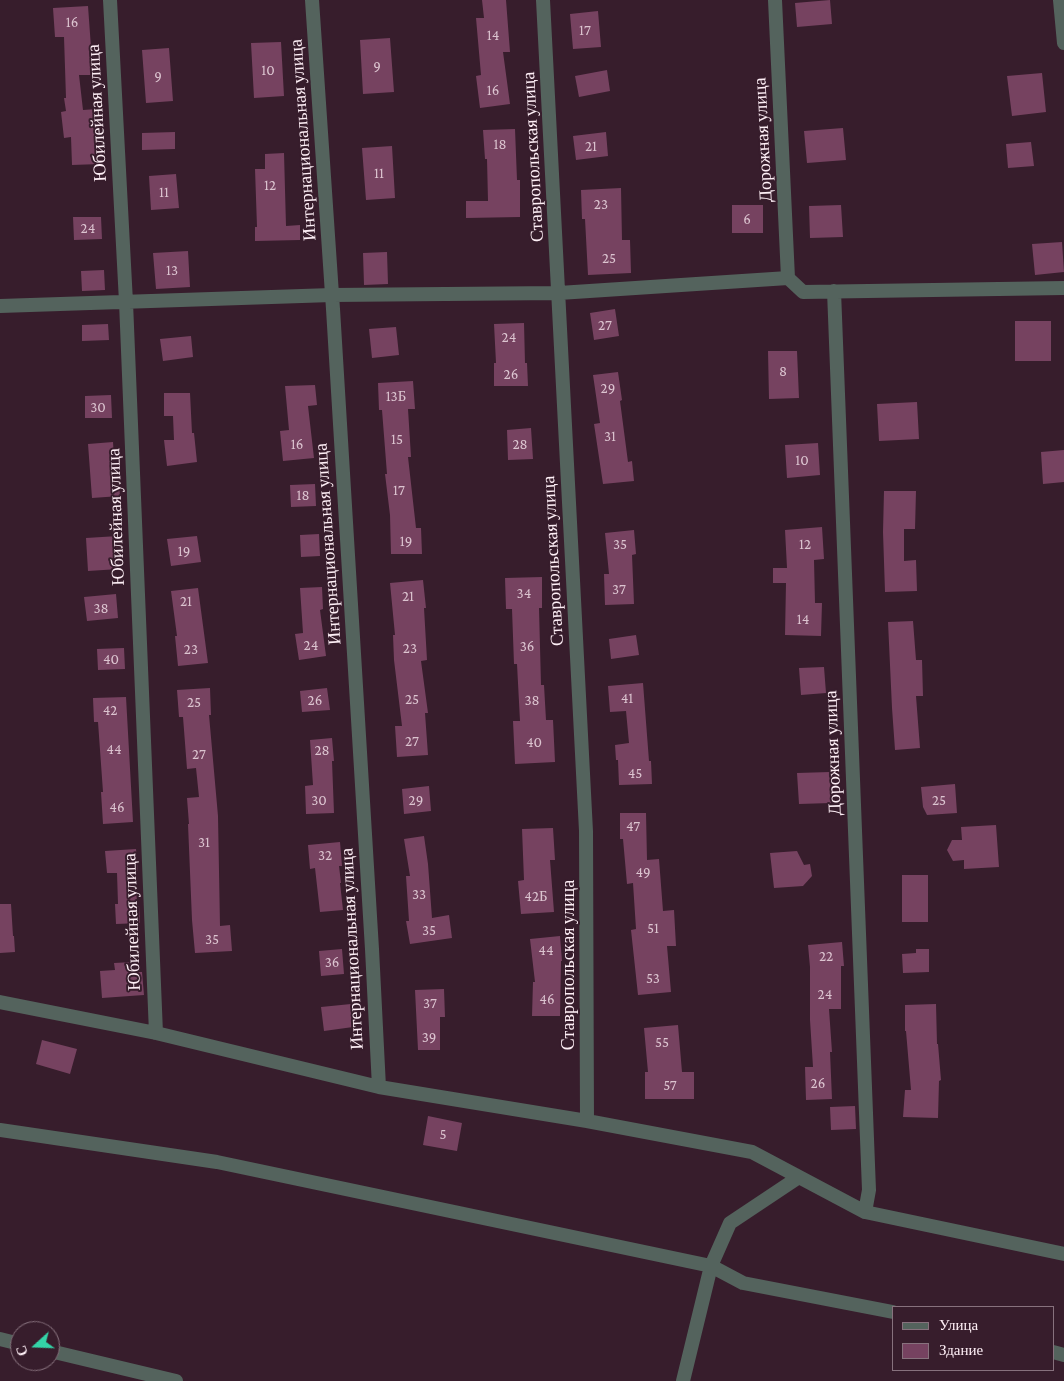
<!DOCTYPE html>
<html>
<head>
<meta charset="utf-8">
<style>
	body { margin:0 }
	#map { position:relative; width:1064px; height:1381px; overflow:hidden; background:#371d2c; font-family:"Crimson Pro",serif }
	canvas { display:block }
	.legend { position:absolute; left:892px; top:1306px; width:162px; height:65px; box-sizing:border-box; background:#371d2c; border:1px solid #87717d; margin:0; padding:6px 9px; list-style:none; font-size:15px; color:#feeff6 }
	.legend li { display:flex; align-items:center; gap:10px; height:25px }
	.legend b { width:25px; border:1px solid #87717d }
	.north { position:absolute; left:10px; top:1321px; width:50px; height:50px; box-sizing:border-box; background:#371d2c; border:1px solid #87717d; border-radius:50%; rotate:250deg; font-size:14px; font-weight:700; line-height:20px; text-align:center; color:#feeff6 }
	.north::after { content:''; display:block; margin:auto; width:18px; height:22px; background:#34d4a8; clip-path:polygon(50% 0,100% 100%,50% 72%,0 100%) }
</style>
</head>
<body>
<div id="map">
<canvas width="1064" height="1381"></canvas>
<ul class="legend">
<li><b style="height:6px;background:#54635d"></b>Улица</li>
<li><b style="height:14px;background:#764260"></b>Здание</li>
</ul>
<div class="north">С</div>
</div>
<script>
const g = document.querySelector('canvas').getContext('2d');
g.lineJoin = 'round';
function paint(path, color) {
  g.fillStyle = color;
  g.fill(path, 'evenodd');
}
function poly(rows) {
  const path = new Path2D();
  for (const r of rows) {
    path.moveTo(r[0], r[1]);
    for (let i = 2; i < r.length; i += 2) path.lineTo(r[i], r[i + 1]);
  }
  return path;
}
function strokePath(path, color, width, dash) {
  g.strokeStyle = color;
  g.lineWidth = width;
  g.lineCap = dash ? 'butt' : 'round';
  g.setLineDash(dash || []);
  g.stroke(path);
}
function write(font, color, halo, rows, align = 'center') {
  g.font = font + ' "Crimson Pro",serif';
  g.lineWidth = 4;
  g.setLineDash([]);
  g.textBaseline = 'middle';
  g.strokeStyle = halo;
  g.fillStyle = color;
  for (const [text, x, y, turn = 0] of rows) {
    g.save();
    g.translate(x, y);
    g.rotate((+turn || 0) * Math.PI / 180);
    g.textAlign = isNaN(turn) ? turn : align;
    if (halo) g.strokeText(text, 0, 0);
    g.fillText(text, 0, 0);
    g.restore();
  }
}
paint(poly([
	[482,0,506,0,510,52,503,52,510,104,480,108,476,76,481,75,476,18,484,18],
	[830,0,832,24,797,27,795,3],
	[88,6,93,75,79,75,83,110,97,109,100,134,100,164,72,165,71,137,64,138,61,112,66,111,64,98,66,98,64,37,55,37,53,8],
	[598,11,601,47,573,49,570,14],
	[390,38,394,92,363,94,360,40],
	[281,42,284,96,254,98,251,43],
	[169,48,173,101,146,103,142,50],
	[607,70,610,91,579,97,575,76],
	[1042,73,1046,112,1012,116,1007,76],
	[843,128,846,160,807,163,804,131],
	[515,129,517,180,520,180,520,217,466,218,466,201,488,201,487,159,485,159,483,130],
	[175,132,175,149,142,150,142,133],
	[606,132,608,156,576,160,573,136],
	[1031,142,1034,166,1008,168,1006,144],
	[392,146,395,198,366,200,362,148],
	[284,153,286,226,300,225,300,240,255,241,255,227,257,227,255,169,265,169,265,154],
	[176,174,179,208,151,210,149,176],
	[621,188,622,240,630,240,631,273,588,275,585,219,582,219,581,190],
	[732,205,763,205,763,233,732,233],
	[841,205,843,237,810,238,809,206],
	[73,217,101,217,102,239,74,240],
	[1062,242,1064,272,1035,275,1032,244],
	[188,251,190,287,156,289,153,253],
	[387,252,388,284,364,285,363,253],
	[104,270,105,290,82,291,81,271],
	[615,309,619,336,594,340,590,313],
	[1015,321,1051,321,1051,361,1015,361],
	[524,323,525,363,527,363,528,386,494,386,494,363,496,363,494,324],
	[108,324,109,340,82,341,82,325],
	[396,327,399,355,372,358,369,329],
	[191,336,193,357,163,361,160,339],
	[768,351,797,351,799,398,769,399],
	[618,372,622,400,620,401,628,462,632,461,634,481,603,484,594,424,600,423,593,375],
	[413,381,415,409,408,409,411,457,408,457,416,528,421,528,422,554,391,554,390,515,385,474,387,474,382,410,379,410,378,383],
	[315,385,317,405,308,406,314,458,283,461,280,431,289,430,285,386],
	[164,393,190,393,192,433,194,433,197,462,167,466,164,440,174,440,173,416,164,416],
	[111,395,112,418,85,418,85,396],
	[917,402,919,439,879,441,877,404],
	[531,428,533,459,508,460,507,430],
	[113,442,115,472,118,472,120,496,92,498,88,444],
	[818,443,820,475,787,478,785,445],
	[1064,450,1064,482,1043,484,1041,452],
	[315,484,316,506,291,507,290,485],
	[884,491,916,491,915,529,904,529,904,561,916,560,917,591,885,592,883,532],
	[822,527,824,559,814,560,815,603,822,603,821,636,785,635,786,583,773,583,773,568,787,568,785,530],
	[634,530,636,554,632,555,634,604,605,605,604,574,609,574,605,533],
	[319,534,320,556,301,557,300,535],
	[118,536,119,569,88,571,86,538],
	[197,536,201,562,171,566,167,539],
	[542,577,542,608,539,608,541,685,544,685,546,720,553,720,555,762,515,764,513,721,520,721,517,664,514,664,512,609,506,609,505,578],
	[423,580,426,608,424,608,427,660,421,661,428,713,425,713,428,755,397,757,395,726,402,726,394,660,393,635,395,635,390,583],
	[322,587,323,609,320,610,326,656,299,660,295,634,303,633,300,588],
	[198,588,208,663,178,666,175,636,177,636,171,591],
	[116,594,118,618,87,621,84,597],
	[913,621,916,660,922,660,923,696,916,696,920,748,895,750,892,708,888,622],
	[636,635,639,655,611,659,609,639],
	[124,648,125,669,98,670,97,649],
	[824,667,826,693,801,695,799,668],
	[643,683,649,761,651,761,652,784,619,785,618,760,616,760,615,745,629,743,626,711,610,712,608,686],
	[210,688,211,715,209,715,218,816,220,926,230,925,232,951,195,953,192,920,188,824,189,824,187,798,199,797,196,768,187,769,183,717,179,717,177,690],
	[327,688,330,710,302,712,300,691],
	[126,697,133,822,103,824,101,792,103,792,98,722,94,722,93,698],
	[332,738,334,761,332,761,334,813,306,814,305,786,313,785,310,740],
	[830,772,831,803,799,804,797,773],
	[955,784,957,813,927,815,923,807,921,787],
	[429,786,431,811,404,814,402,789],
	[620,813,646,813,647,860,659,859,663,911,674,910,676,946,667,946,671,992,638,995,631,930,636,929,633,883,627,884,623,839,620,839],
	[996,825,999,867,964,869,964,860,953,861,947,850,952,840,962,840,961,827],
	[553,828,555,860,550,860,554,912,521,914,518,881,524,880,522,829],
	[424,836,428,864,432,918,449,915,452,938,410,944,406,921,409,921,406,876,410,876,404,839],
	[340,842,342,866,339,866,341,883,340,883,343,910,320,912,315,868,310,869,308,845],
	[136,849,138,871,136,871,137,906,139,906,140,923,116,924,115,904,118,904,117,873,107,873,105,851],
	[797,851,804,865,810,864,812,876,803,886,774,888,770,853],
	[902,875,928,875,928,922,902,922],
	[0,904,11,904,13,936,14,936,15,952,0,953],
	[560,936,562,961,561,961,560,1016,532,1016,533,982,535,982,530,939],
	[842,942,844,966,841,966,841,1009,829,1009,832,1052,830,1052,832,1099,806,1100,805,1067,813,1067,810,1020,810,967,808,945],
	[342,949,344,974,321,976,319,951],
	[916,949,929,949,929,972,903,973,902,954,916,953],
	[133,962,134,972,142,972,144,995,102,998,100,971,115,970,114,963],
	[444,989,445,1017,440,1017,440,1050,418,1050,415,990],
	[351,1004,353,1027,324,1031,321,1007],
	[936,1004,937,1044,938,1044,941,1080,939,1081,938,1118,903,1117,905,1090,911,1090,906,1031,905,1031,905,1005],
	[678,1025,682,1072,694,1072,694,1099,645,1099,645,1072,648,1072,644,1028],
	[42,1040,77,1049,70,1074,36,1064],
	[855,1106,856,1129,831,1130,830,1107],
	[428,1116,462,1123,457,1151,423,1145]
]), '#764260');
strokePath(poly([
	[110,0,126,302,156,1033],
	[312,0,333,309,372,949,379,1087],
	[543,0,586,831,587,1121],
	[775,0,788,278],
	[1060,0,1064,43],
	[834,291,869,1190,865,1212],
	[0,306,332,295,559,293,788,278,803,292,1064,288],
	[0,1002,156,1033,379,1087,587,1121,752,1152,865,1212,1064,1254],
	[0,1130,217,1162,711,1266,743,1283,893,1312],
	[0,1339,20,1344],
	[50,1351,176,1381],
	[1053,1352,1064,1355],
	[683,1381,711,1266,730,1223,799,1177]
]), '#54635d', 14);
write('15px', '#dcc4d0', null, [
	["16",72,22],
	["17",585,30],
	["14",493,35],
	["9",377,66],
	["10",268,70],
	["9",158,76],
	["16",493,90],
	["18",500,144],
	["21",591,146],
	["11",379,173],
	["12",270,185],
	["11",164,192],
	["23",601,204],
	["6",747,219],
	["24",88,228],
	["25",609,258],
	["13",172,270],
	["27",605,325],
	["24",509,337],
	["8",783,371],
	["26",511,374],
	["29",608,388],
	["13Б",396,396],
	["30",98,407],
	["31",610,436],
	["15",397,439],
	["16",297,444],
	["28",520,444],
	["10",802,460],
	["17",399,490],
	["18",303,495],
	["19",406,541],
	["35",620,544],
	["12",805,544],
	["19",184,551],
	["37",619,589],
	["34",524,593],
	["21",408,596],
	["21",186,601],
	["38",101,608],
	["14",803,619],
	["24",311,645],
	["36",527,646],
	["23",410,648],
	["23",191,649],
	["40",111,659],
	["41",627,698],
	["25",412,699],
	["26",315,700],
	["38",532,700],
	["25",194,702],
	["42",110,710],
	["27",412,741],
	["40",534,742],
	["44",114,749],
	["28",322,750],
	["27",199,754],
	["45",635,773],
	["30",319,800],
	["29",416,800],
	["25",939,800],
	["46",117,807],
	["47",633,826],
	["31",204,842],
	["32",325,855],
	["49",643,872],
	["33",419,894],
	["42Б",536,896],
	["51",653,928],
	["35",429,930],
	["35",212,939],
	["44",546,950],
	["22",826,956],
	["36",332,962],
	["53",653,978],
	["24",825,994],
	["46",547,999],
	["37",430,1003],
	["39",429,1037],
	["55",662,1042],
	["26",818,1083],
	["57",670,1085],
	["5",443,1134]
]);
write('18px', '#feeff6', '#371d2c', [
	["Юбилейная улица",97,113,-93],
	["Интернациональная улица",303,140,-94],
	["Дорожная улица",763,140,-93],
	["Ставропольская улица",533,157,-93],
	["Юбилейная улица",116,517,-92],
	["Интернациональная улица",328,544,-94],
	["Ставропольская улица",553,561,-93],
	["Дорожная улица",833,753,-92],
	["Юбилейная улица",132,922,-92],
	["Интернациональная улица",352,949,-93],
	["Ставропольская улица",568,965,-90]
]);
</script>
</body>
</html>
